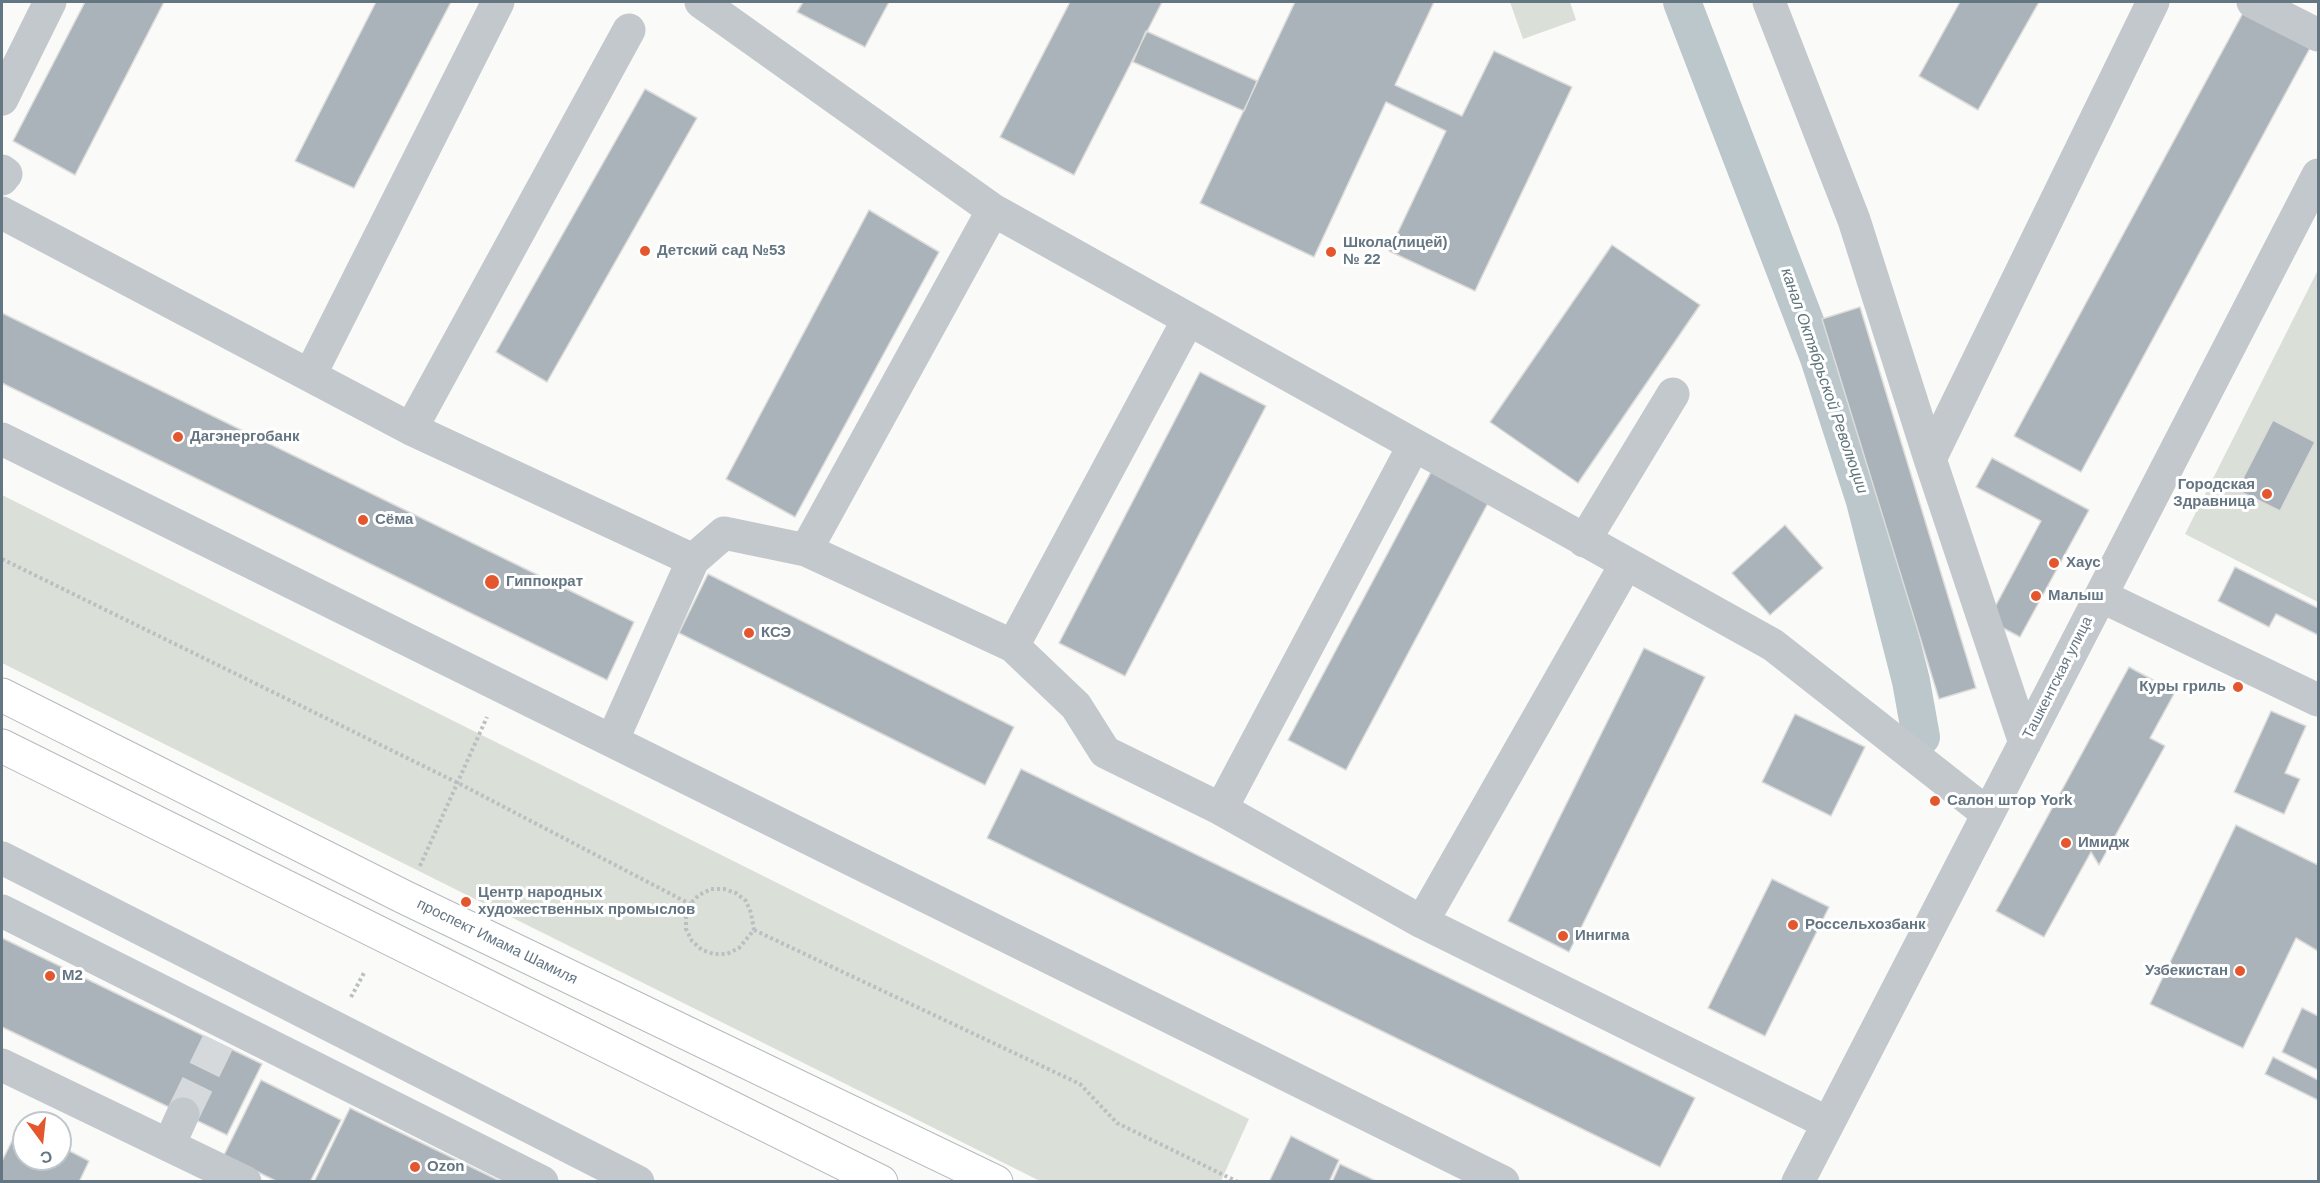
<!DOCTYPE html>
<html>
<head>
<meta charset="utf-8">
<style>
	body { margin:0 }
	#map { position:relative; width:2320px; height:1183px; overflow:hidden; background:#fafaf8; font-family:Helvetica,sans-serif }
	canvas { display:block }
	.frame { position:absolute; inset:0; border:3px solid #657683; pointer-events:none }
	.north { position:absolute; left:12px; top:1111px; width:60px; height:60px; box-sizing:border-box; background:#fff; border:2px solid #c1c8cd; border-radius:50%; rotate:165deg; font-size:16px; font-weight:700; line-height:24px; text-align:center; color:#657683 }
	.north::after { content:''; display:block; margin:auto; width:21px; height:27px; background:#e4572e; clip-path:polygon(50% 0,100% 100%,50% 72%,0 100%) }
</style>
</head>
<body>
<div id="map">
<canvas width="2320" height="1183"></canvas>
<div class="frame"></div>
<div class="north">С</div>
</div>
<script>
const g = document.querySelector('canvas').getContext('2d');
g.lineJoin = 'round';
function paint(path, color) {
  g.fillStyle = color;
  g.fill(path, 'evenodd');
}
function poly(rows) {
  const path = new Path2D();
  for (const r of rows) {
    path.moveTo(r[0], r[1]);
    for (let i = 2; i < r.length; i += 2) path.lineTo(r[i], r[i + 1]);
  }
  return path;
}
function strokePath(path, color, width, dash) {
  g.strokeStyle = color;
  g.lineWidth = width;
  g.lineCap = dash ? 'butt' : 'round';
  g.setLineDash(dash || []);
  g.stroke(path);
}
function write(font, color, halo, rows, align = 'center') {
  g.font = font + ' Helvetica,sans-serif';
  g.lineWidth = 6;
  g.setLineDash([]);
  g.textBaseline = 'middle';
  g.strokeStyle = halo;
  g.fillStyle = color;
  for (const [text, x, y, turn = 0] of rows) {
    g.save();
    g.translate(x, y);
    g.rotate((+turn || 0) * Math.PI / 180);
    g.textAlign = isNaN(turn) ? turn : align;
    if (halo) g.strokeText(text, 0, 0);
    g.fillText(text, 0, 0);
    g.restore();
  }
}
paint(poly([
	[1510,2,1570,2,1576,20,1523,39],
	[2318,270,2318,602,2185,534],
	[2,495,1249,1119,1221,1181,1040,1181,2,663]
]), '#dadfd7');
strokePath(poly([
	[1682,2,1819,358,1865,501,1911,681,1921,737]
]), '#bbc7cb', 38);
const building = poly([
	[85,2,164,2,75,175,13,141,85,2],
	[376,2,451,2,354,188,295,161,376,2],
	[803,2,889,2,865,47,797,12,803,2],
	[1070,2,1162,2,1074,175,1000,137,1070,2],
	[1295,2,1434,2,1395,85,1462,116,1494,51,1572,87,1475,291,1389,251,1446,131,1386,102,1314,257,1200,203,1295,2],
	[1960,2,2039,2,1978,110,1919,76,1960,2],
	[2243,13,2310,48,2081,472,2014,436,2243,13],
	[1146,31,1257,81,1244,111,1133,62,1146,31],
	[645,89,697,118,547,382,496,352,645,89],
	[869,210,939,252,795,517,726,479,869,210],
	[1612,245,1700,305,1578,483,1490,422,1612,245],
	[1860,307,1976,688,1939,699,1822,319,1860,307],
	[2,313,634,622,607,680,2,383,2,313],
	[1200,372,1266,406,1125,676,1059,643,1200,372],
	[2273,420,2315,442,2280,511,2237,490,2273,420],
	[1992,458,2089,510,2020,637,1988,620,2041,521,1976,487,1992,458],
	[1431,472,1488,503,1346,770,1288,740,1431,472],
	[1785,525,1823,568,1770,615,1732,573,1785,525],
	[2235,567,2318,608,2318,635,2276,614,2269,627,2218,601,2235,567],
	[708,574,1014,727,985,785,679,633,708,574],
	[1644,648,1705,677,1569,952,1508,921,1644,648],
	[2129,667,2175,692,2150,738,2165,746,2099,865,2091,852,2044,937,1996,911,2129,667],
	[2271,711,2306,726,2285,773,2300,779,2284,814,2234,792,2271,711],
	[1795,714,1865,747,1831,816,1762,782,1795,714],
	[1021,769,1695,1098,1660,1167,987,838,1021,769],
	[2236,825,2318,865,2318,951,2296,938,2243,1048,2150,1004,2236,825],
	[1772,879,1829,907,1765,1036,1708,1008,1772,879],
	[2,938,262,1064,227,1135,2,1027,2,938],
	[2302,1008,2318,1016,2318,1070,2282,1052,2302,1008],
	[2273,1057,2318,1080,2318,1100,2265,1074,2273,1057],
	[261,1080,341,1120,310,1182,278,1182,224,1155,261,1080],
	[350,1108,502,1182,314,1182,350,1108],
	[20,1125,24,1127,24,1159,60,1159,60,1146,89,1161,79,1182,2,1182,2,1161,20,1125],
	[1291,1136,1339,1160,1329,1182,1269,1182,1291,1136],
	[1340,1164,1378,1182,1332,1182,1340,1164]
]);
paint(building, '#aab3b9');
strokePath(building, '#dcdcda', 1.5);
strokePath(poly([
	[183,1114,218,1042]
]), '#d5d9db', 33, [33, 16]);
const major = poly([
	[2,695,404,897,996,1182],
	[2,746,881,1182]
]);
strokePath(major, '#b5babe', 35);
strokePath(poly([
	[2,559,458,783,690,904],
	[420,866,487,717],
	[711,889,724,889,736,893,746,901,751,913,754,930,739,948,727,954,714,954,702,950,692,941,686,929,686,916,690,904,699,895,711,889],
	[754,930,1080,1084,1117,1123,1238,1182],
	[351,997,364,973]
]), '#bbbfc2', 4, [3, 3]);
strokePath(poly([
	[701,2,993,210,1773,645,1988,814],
	[1769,2,1854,220,1930,459],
	[2253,2,2318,35],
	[2,99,50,2],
	[2,171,6,174,2,179],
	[2,213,411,429,693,560],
	[310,375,498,2],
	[411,429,629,30],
	[2,439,1503,1182],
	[1414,445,1221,809,1422,922],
	[1584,541,1673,394],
	[806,550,1013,646,1076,706,1105,752,1221,809],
	[1626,564,1422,922,1828,1123],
	[2101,596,2318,700],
	[1013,646,1188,320],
	[612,741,693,560,724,533,806,550,993,210],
	[2025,743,1930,459,2153,2],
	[2,858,638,1182],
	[2,911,542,1182],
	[2,1065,245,1182],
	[169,1145,183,1114],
	[1798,1182,2318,175]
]), '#c3c8cc', 33);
strokePath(major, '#fff', 33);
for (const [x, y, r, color] of [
	[645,251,6,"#e4572e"],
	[1331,252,6,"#e4572e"],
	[178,437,6,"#e4572e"],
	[2267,494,6,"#e4572e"],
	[363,520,6,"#e4572e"],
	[2054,563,6,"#e4572e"],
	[492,582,8,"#e4572e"],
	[2036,596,6,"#e4572e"],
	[749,633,6,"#e4572e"],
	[2238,687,6,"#e4572e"],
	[1935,801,6,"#e4572e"],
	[2066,843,6,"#e4572e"],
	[466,902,6,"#e4572e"],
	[1793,925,6,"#e4572e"],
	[1563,936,6,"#e4572e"],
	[2240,971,6,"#e4572e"],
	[50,976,6,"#e4572e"],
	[415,1167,6,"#e4572e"]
]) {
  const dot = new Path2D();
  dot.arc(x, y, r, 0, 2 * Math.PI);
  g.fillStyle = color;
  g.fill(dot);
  strokePath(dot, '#fff', 2);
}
write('bold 15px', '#657683', '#fff', [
	["Школа(лицей)",1343,243],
	["№ 22",1343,260],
	["Детский сад №53",657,251],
	["Дагэнергобанк",190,437],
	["Городская",2255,485,"right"],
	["Здравница",2255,502,"right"],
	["Сёма",375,520],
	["Хаус",2066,563],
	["Гиппократ",506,582],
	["Малыш",2048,596],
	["КСЭ",761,633],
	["Куры гриль",2226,687,"right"],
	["Салон штор York",1947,801],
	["Имидж",2078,843],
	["Центр народных",478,893],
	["художественных промыслов",478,910],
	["Россельхозбанк",1805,925],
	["Инигма",1575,936],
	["Узбекистан",2228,971,"right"],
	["М2",62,976],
	["Ozon",427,1167]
], 'left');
write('15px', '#657683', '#fff', [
	["Ташкентская улица",2058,678,-63],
	["проспект Имама Шамиля",497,942,26]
]);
write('italic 16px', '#60757c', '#fff', [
	["канал Октябрьской Революции",1824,381,71]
]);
</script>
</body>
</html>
